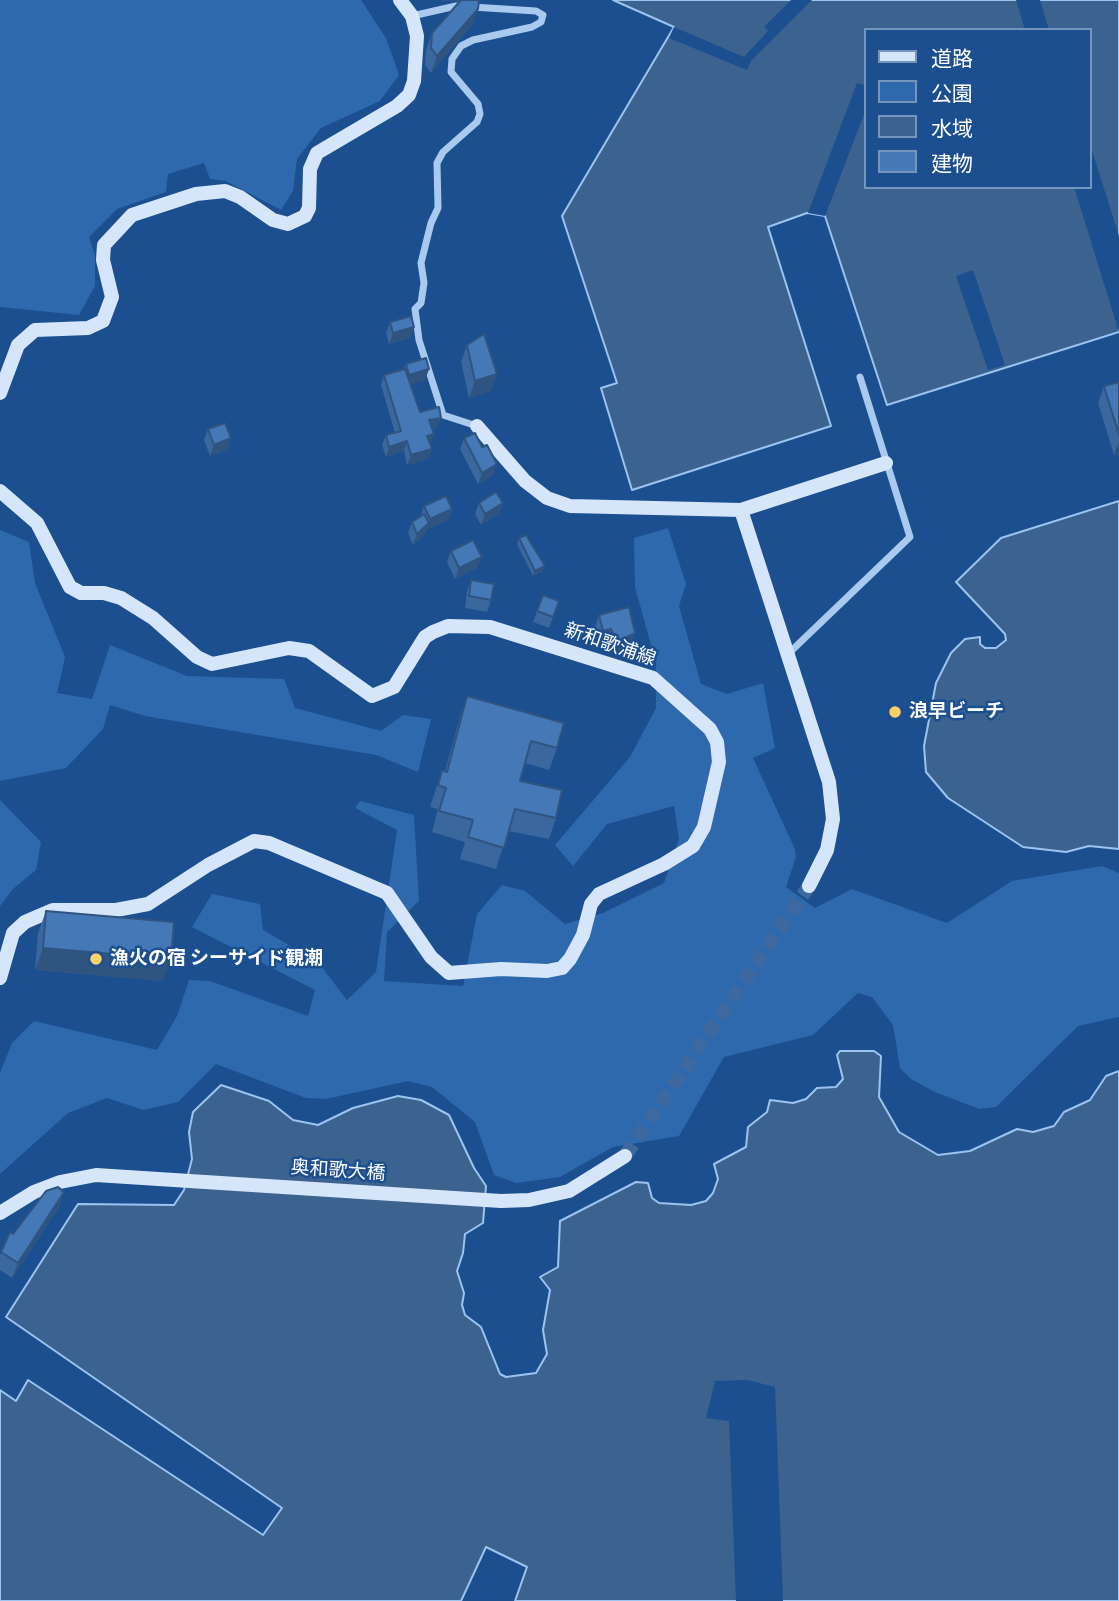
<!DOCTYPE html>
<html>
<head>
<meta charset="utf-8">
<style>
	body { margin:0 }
	#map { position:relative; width:1119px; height:1601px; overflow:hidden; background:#1b4f8f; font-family:"Fira Sans Condensed","Noto Sans JP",sans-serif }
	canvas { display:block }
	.legend { position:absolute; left:864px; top:28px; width:228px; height:161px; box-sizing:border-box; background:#1b4f8f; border:2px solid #7695bc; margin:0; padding:9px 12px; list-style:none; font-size:21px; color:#fff }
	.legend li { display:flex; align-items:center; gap:14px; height:35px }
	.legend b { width:35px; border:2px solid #7695bc }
</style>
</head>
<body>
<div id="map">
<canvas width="1119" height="1601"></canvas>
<ul class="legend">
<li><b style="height:9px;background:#d6e6fa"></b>道路</li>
<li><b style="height:19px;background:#2e69ad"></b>公園</li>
<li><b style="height:19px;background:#3c6290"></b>水域</li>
<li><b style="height:19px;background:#4478b7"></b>建物</li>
</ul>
</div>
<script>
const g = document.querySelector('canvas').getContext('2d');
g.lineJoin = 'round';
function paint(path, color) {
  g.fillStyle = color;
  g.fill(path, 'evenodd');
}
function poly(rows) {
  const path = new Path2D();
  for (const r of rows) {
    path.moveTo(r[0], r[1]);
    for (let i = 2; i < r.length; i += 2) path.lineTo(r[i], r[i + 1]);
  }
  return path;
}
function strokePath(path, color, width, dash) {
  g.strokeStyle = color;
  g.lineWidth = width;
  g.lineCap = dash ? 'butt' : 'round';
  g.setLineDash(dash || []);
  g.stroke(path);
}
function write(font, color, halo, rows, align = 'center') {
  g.font = font + ' "Fira Sans Condensed","Noto Sans JP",sans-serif';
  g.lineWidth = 5;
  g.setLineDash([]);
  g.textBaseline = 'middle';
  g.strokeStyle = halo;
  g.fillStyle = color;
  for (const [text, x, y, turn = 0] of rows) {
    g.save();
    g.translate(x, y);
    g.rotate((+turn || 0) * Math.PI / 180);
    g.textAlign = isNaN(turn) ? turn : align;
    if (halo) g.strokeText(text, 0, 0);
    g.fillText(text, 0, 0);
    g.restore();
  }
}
paint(poly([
	[0,0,361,0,386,38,399,75,380,101,321,128,297,159,293,191,281,210,226,181,210,179,204,163,168,174,166,192,117,209,89,237,95,256,95,286,79,315,0,307],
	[668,528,686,584,679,606,701,684,727,694,763,683,775,748,753,758,795,849,796,857,786,887,815,908,852,889,947,923,1012,881,1102,866,1119,873,1119,1017,1078,1026,996,1107,979,1109,935,1092,911,1079,900,1068,893,1025,872,997,858,993,813,1035,724,1057,679,1136,613,1147,560,1177,516,1183,494,1175,475,1122,432,1087,408,1081,326,1099,306,1098,216,1064,178,1102,143,1110,107,1098,68,1113,0,1174,0,1073,12,1043,34,1021,157,1050,177,1016,189,980,210,981,308,1016,315,990,192,927,212,894,260,904,263,930,318,962,347,1000,376,972,397,830,355,808,360,801,414,815,419,901,387,932,384,981,463,986,477,914,502,885,525,891,565,924,603,913,664,883,679,839,674,806,607,824,573,866,555,845,630,757,656,708,656,663,635,587,634,538],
	[0,530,29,542,35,583,65,657,57,693,92,699,110,645,187,676,284,679,295,708,381,731,403,715,431,719,418,772,376,755,145,716,110,705,103,729,66,768,0,781],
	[0,800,41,842,36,870,13,889,0,906]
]), '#2e69ad');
const water = poly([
	[613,0,1119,0,1119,332,887,405,825,216,807,213,768,227,831,426,632,490,601,388,617,383,562,216,674,27,613,0],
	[865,30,1089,30,1089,187,865,187,865,30],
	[1119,501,1119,849,1089,846,1066,852,1023,847,948,798,926,772,924,746,936,683,951,653,965,639,980,637,980,644,985,648,996,648,1006,640,1005,634,956,582,1001,538,1119,501],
	[840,1051,874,1051,881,1056,879,1097,899,1132,938,1155,970,1151,1017,1129,1033,1132,1054,1126,1064,1112,1090,1100,1106,1076,1119,1071,1119,1601,515,1601,527,1567,486,1547,461,1601,0,1601,0,1390,16,1401,28,1380,263,1535,282,1508,6,1317,78,1204,174,1205,184,1190,192,1159,189,1132,193,1112,221,1085,269,1101,293,1120,318,1125,353,1108,398,1096,421,1100,449,1115,474,1168,486,1186,483,1223,465,1234,463,1253,457,1271,464,1293,462,1305,465,1315,481,1327,500,1374,506,1377,536,1373,547,1354,543,1330,550,1290,540,1277,558,1267,560,1221,636,1182,648,1183,652,1198,659,1203,691,1205,706,1201,713,1193,718,1179,714,1164,746,1147,748,1127,767,1112,770,1100,793,1103,806,1099,817,1088,836,1087,843,1079,837,1055,840,1051]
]);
paint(water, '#3c6290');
strokePath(water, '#9cc4f0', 2);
paint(poly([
	[791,0,812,0,751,61,747,70,669,38,674,27,744,57,768,31,764,27],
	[1016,0,1040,0,1049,30,1025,30],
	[857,83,865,85,865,112,825,216,808,213],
	[1089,141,1119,236,1119,332,1074,187,1089,187],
	[973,270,1005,365,988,370,956,276],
	[747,1380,775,1387,783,1601,736,1601,729,1421,706,1418,715,1381]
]), '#1b4f8f');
strokePath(poly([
	[625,1156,809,886]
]), '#3d69a0', 14, [14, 7]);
strokePath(poly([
	[412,16,456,6,536,11,543,15,541,22,532,27,473,40,461,46,452,59,451,72,478,104,480,114,477,122,443,152,437,163,438,208,431,223,421,263,424,283,421,303,415,309,419,340,443,415,477,426],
	[788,654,910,537,860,377]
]), '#a9c9ee', 7);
strokePath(poly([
	[0,393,18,345,35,330,88,328,103,321,112,297,103,260,104,245,132,215,196,194,225,191,240,197,273,220,288,224,305,216,309,208,310,169,317,153,397,106,409,95,414,81,417,36,412,16,400,0],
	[477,426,525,481,547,498,570,506,741,510,886,463],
	[0,491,37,523,70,587,81,593,104,593,121,598,153,618,197,657,212,664,289,648,309,651,372,696,394,687,425,637,433,632,448,626,490,627,653,678,710,729,717,742,719,762,704,827,693,846,664,864,599,894,591,904,583,935,570,959,562,968,547,971,501,969,449,973,431,957,387,893,269,843,254,841,208,865,148,904,116,910,53,910,25,922,13,933,0,978],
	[741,510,829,782,833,819,827,850,809,886],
	[0,1213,34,1192,60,1182,96,1175,501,1201,529,1200,569,1191,625,1156]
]), '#d6e6fa', 14);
paint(poly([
	[442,0,496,0,479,0,472,25,431,73,425,65,426,50,432,33,460,1,443,1],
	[390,322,414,327,410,338,389,344,386,333],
	[467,345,491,391,469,398,461,362],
	[406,364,429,369,425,380,410,384,420,412,441,418,437,427,432,429,430,444,432,449,428,459,407,465,404,451,386,457,382,445,386,435,395,433,381,385,384,375,404,369],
	[1119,382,1119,454,1114,455,1098,403,1104,386],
	[208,429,227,450,210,456,204,440],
	[464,438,493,475,478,484,460,449],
	[479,503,503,503,499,514,481,525,475,514],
	[424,506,452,509,448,520,426,530,425,534,413,545,408,533,412,522,420,517],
	[519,538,543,571,533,576,517,544],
	[451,551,477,568,455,579,447,562],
	[471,580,491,600,487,612,465,608,467,591],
	[543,595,559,601,549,628,533,622],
	[599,615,635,633,631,644,613,653,607,640,599,642,595,626],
	[467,696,557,748,549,770,525,763,520,781,556,818,549,839,508,831,496,869,460,859,465,842,432,832,438,809,430,807,442,770,445,771,460,717],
	[46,911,163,981,35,970,38,933],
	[59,1207,12,1278,0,1270,0,1255,10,1232,13,1234]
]), '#3a679d');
paint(poly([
	[443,0,496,0,443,1],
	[478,9,472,25,431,73,437,56],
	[414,327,410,338,389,344,393,333],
	[429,369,425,380,405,386,409,375],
	[497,374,491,391,469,398,475,381],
	[441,418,437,427,426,430,429,420],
	[434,434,430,444,427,436],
	[231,438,227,450,210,456,214,445],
	[407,441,404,451,386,457,389,447],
	[1119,441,1119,454,1114,455],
	[432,449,428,459,407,465,411,455],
	[497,464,493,475,478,484,482,473],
	[503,503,499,514,481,525,485,514],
	[452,509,448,520,426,530,425,534,413,545,417,534,428,523,430,519],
	[482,557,477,568,455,579,459,568],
	[545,566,543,571,533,576,535,571],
	[611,629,607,640,599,642,603,631],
	[635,633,631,644,613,653,617,642],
	[43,948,171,959,163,981,35,970],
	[64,1192,59,1207,12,1278,18,1263]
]), '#305480');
const building = poly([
	[461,0,479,0,478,9,437,56,431,48,432,33,461,0],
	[411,316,414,327,393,333,390,322,411,316],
	[484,334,497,374,475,381,467,345,484,334],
	[426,358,429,369,409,375,406,364,426,358],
	[405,369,420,412,439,407,441,418,429,420,434,434,427,436,432,449,411,455,407,441,389,447,386,435,401,431,384,375,405,369],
	[1119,382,1119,435,1104,386,1119,382],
	[225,423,231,438,214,445,208,429,225,423],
	[475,433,482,447,487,445,497,464,482,473,464,438,475,433],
	[496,492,503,503,485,514,479,503,496,492],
	[446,496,452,509,430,519,424,506,446,496],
	[424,514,429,523,417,534,412,522,424,514],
	[526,535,545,566,535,571,519,538,526,535],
	[473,540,482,557,459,568,451,551,473,540],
	[471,580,494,584,491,600,469,596,471,580],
	[543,595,559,601,553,617,537,611,543,595],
	[629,607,635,633,617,642,611,629,603,631,599,615,629,607],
	[467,696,564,723,557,748,531,741,520,781,562,790,556,818,515,809,504,848,468,837,473,820,439,811,446,788,438,785,442,770,447,772,467,696],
	[46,911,174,922,171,959,43,948,46,911],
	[58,1187,64,1192,18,1263,1,1252,10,1232,13,1234,46,1191,58,1187]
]);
paint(building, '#4478b7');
strokePath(building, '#305480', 2);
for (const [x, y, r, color] of [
	[895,712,7,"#ffd166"],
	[96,959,7,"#ffd166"]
]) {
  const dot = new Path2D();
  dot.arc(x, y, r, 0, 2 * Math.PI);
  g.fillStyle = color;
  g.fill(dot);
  strokePath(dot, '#1b4f8f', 2.5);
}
write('19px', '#fff', '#1b4f8f', [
	["新和歌浦線",610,645,19],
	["奥和歌大橋",338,1171,4]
]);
write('bold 19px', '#fff', '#1b4f8f', [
	["浪早ビーチ",909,712],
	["漁火の宿 シーサイド観潮",110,959]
], 'left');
</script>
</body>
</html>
